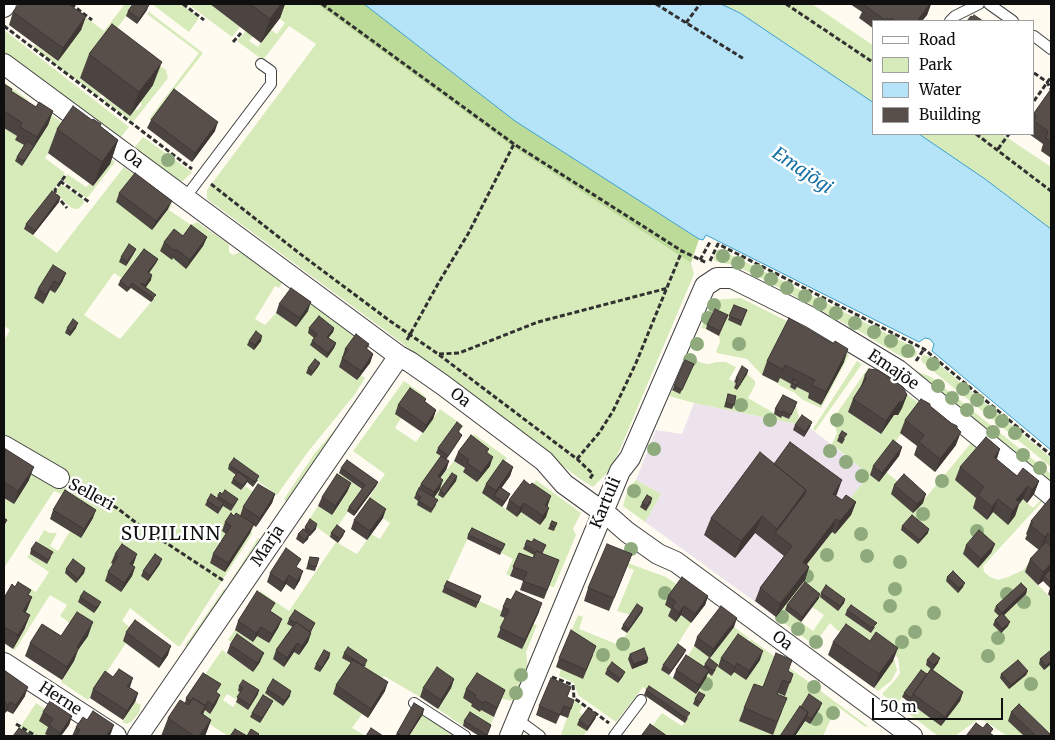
<!DOCTYPE html>
<html>
<head>
<meta charset="utf-8">
<style>
	body { margin:0 }
	#map { position:relative; width:1055px; height:740px; overflow:hidden; background:#fffbf1; font-family:Merriweather,serif }
	canvas { display:block }
	.frame { position:absolute; inset:0; border:5px solid #0f0f0f; pointer-events:none }
	.legend { position:absolute; left:872px; top:20px; width:162px; height:115px; box-sizing:border-box; background:#fff; border:1px solid #9f9f9f; margin:0; padding:6px 9px; list-style:none; font-size:15px; color:#0f0f0f }
	.legend li { display:flex; align-items:center; gap:10px; height:25px }
	.legend b { width:25px; border:1px solid #9f9f9f }
	.scale { position:absolute; left:872px; top:698px; width:131px; height:22px; box-sizing:border-box; border:2px solid #0f0f0f; border-top:0; padding-left:6px; font-size:15px; line-height:18px; white-space:nowrap; color:#0f0f0f; -webkit-text-stroke:4px #fff; paint-order:stroke }
</style>
</head>
<body>
<div id="map">
<canvas width="1055" height="740"></canvas>
<div class="frame"></div>
<ul class="legend">
<li><b style="height:6px;background:#fff"></b>Road</li>
<li><b style="height:14px;background:#d7eab9"></b>Park</li>
<li><b style="height:14px;background:#b5e3f7"></b>Water</li>
<li><b style="height:14px;background:#584f4b"></b>Building</li>
</ul>
<div class="scale">50 m</div>
</div>
<script>
const g = document.querySelector('canvas').getContext('2d');
g.lineJoin = 'round';
function paint(path, color) {
  g.fillStyle = color;
  g.fill(path, 'evenodd');
}
function poly(rows) {
  const path = new Path2D();
  for (const r of rows) {
    path.moveTo(r[0], r[1]);
    for (let i = 2; i < r.length; i += 2) path.lineTo(r[i], r[i + 1]);
  }
  return path;
}
function strokePath(path, color, width, dash) {
  g.strokeStyle = color;
  g.lineWidth = width;
  g.lineCap = dash ? 'butt' : 'round';
  g.setLineDash(dash || []);
  g.stroke(path);
}
function write(font, color, halo, rows, align = 'center') {
  g.font = font + ' Merriweather,serif';
  g.lineWidth = 5;
  g.setLineDash([]);
  g.textBaseline = 'middle';
  g.strokeStyle = halo;
  g.fillStyle = color;
  for (const [text, x, y, turn = 0] of rows) {
    g.save();
    g.translate(x, y);
    g.rotate((+turn || 0) * Math.PI / 180);
    g.textAlign = isNaN(turn) ? turn : align;
    if (halo) g.strokeText(text, 0, 0);
    g.fillText(text, 0, 0);
    g.restore();
  }
}
paint(poly([
	[694,403,797,424,800,420,870,475,842,508,851,515,835,534,832,532,805,580,776,617,645,522,661,494,636,480,656,430,682,434]
]), '#ece3ed');
paint(poly([
	[68,4,104,31,125,4,135,4,80,78,102,94,99,97,33,47,35,45,58,61],
	[152,4,181,4,199,18,189,32],
	[188,4,210,4,240,27,232,37],
	[261,4,317,4,513,147,691,263,694,274,612,468,593,487,580,479,386,331,207,199,207,190,316,44,289,26,263,60,237,41,246,31,253,36,249,41,258,47,271,30,277,34,285,23],
	[721,4,812,4,874,46,874,103,740,13],
	[149,12,203,53,151,120,149,119,199,53,147,14],
	[4,30,129,127,121,137,117,138,4,55],
	[139,51,166,70,168,78,133,122,103,100,105,97,130,116,135,109,138,110,142,104,140,102],
	[4,82,28,100,28,103,35,108,41,107,87,141,64,130,45,158,65,173,50,195,33,235,57,253,124,167,172,204,169,210,191,225,197,222,229,244,229,252,233,255,240,252,282,283,279,288,275,286,255,319,265,325,276,313,296,327,293,289,370,344,366,349,342,358,344,359,339,367,357,380,361,375,365,378,355,394,307,453,277,495,233,463,237,475,232,483,241,490,245,486,255,493,254,526,251,533,252,534,180,646,178,646,130,608,122,621,132,629,123,641,126,643,88,700,61,682,74,661,72,660,88,636,60,616,67,605,50,595,15,650,13,649,28,624,21,620,7,597,18,581,36,592,49,572,27,557,30,554,46,564,35,546,44,530,50,533,57,533,50,546,58,551,70,531,81,538,93,519,73,499,54,491,4,568,4,526,7,522,4,519,4,498,14,504,4,437,4,341,10,330,4,326,4,128,17,136,16,140,25,146,48,125,4,100],
	[188,234,186,268,173,258,172,260],
	[114,273,123,279,150,280,144,289,151,302,120,339,84,315],
	[919,134,1002,134,1051,167,1051,229,985,179],
	[143,137,192,172,183,181,175,181,137,153,135,147],
	[90,143,115,162,88,197,86,198,64,181,67,174,86,187,90,183,93,185],
	[62,185,83,199,84,203,78,209,74,209,69,206,57,194,57,190,59,186],
	[720,249,913,347,917,352,916,356,911,358,902,357,859,331,759,277,734,265,717,262,714,260,714,257,717,250],
	[741,298,789,322,762,375,747,359,717,353,716,351,720,342,719,336,726,320,713,314,706,329,701,328,713,300],
	[845,351,849,355,821,408,803,400,795,393,779,385,778,383,780,378,792,384,790,387,795,390,797,387,810,393],
	[923,355,929,356,1051,458,1051,467,922,362,921,359],
	[687,357,702,363,709,364,716,362,726,362,736,367,729,379,737,384,747,374,755,381,755,385,748,398,781,417,782,416,789,419,796,406,800,420,797,424,694,403,669,396,672,390,680,394,683,365],
	[857,361,862,364,815,431,813,429],
	[868,368,887,382,848,412,880,434,894,415,898,415,893,385,922,405,890,449,879,482,886,472,900,483,913,513,971,443,980,450,979,500,987,520,993,512,1012,513,1023,499,1033,508,1041,500,1042,502,983,566,984,572,990,577,998,580,1008,577,1023,570,1043,546,1025,572,1051,598,1051,736,1007,736,985,721,977,720,955,736,938,736,904,710,910,703,942,725,959,701,919,675,896,705,882,694,896,679,900,673,898,658,892,652,862,636,838,631,830,623,814,645,776,617,804,580,798,575,832,532,836,534,842,508,869,475,832,444,837,433,833,419],
	[812,607,824,615,813,631,785,610],
	[908,368,931,377,1051,474,1051,483],
	[404,381,425,396,418,405,395,413,401,418,395,428,416,442,440,409,464,426,460,430,455,427,443,457,417,505,431,513,436,505,431,501,435,485,454,461,465,469,464,472,478,482,467,444,474,434,507,458,483,493,517,517,521,512,535,522,529,492,536,480,581,513,573,529,576,535,554,587,549,586,555,569,518,555,510,576,506,574,513,559,501,553,503,548,470,533,443,592,476,607,479,601,502,611,522,648,533,624,537,625,526,652,528,669,514,701,502,699,473,682,463,698,472,704,480,712,481,710,494,717,489,729,468,717,463,726,438,709,451,688,433,676,420,697,384,676,379,681,362,670,365,665,352,664,333,694,362,714,352,728,366,736,228,736,200,718,205,710,210,713,200,682,222,650,253,672,260,662,228,640,235,630,253,642,257,636,269,643,278,628,254,600,260,591,289,611,336,542,357,554,371,534,380,539,390,523,364,505,385,474,353,451],
	[293,631,299,655,294,652,284,666],
	[241,693,248,710,236,702,233,707,223,700,227,694,237,700],
	[344,419,288,502,285,501,284,499,315,453],
	[339,473,363,490,330,537,308,521,318,506,332,515,347,492,333,483],
	[636,480,661,494,645,522,623,506,628,488],
	[258,538,263,541,231,584,229,584],
	[602,557,625,562,666,577,679,586,681,615,691,623,661,670,696,693,683,664,694,646,710,658,734,627,749,638,718,667,731,676,734,672,746,680,742,648,751,639,869,727,864,726,837,706,823,736,795,736,805,721,810,724,820,708,783,736,652,736,647,733,662,713,682,726,688,718,643,687,616,722,578,695,574,683,559,676,568,639,578,615,583,617,579,629,619,645,641,613,631,615,617,611,634,570],
	[788,687,785,695,778,693,772,707,758,700],
	[224,589,227,590,188,648,185,646,188,641],
	[887,654,894,659,897,670,891,681,878,691,874,688,893,661],
	[574,700,583,706,579,712,584,716,587,731,583,736,573,735,565,736,561,734],
	[135,702,141,705,139,713,131,722,127,724,122,722],
	[36,703,47,710,50,728,46,734,49,736,23,736,17,732],
	[423,714,458,736,409,736]
]), '#d7eab9');
paint(poly([
	[317,4,364,4,515,121,699,239,691,263,513,147]
]), '#bcdb98');
const water = poly([
	[364,4,721,4,740,13,874,103,874,134,919,134,985,179,1051,229,1051,450,932,351,934,344,930,339,925,338,919,342,706,235,703,240,699,239,515,121,364,4]
]);
paint(water, '#b5e3f7');
strokePath(water, '#3a9fcf', 1);
const service = poly([
	[989,4,1013,21],
	[950,21,955,16,979,4],
	[1034,36,1051,49],
	[185,198,271,84,271,71,261,64],
	[414,703,465,736],
	[517,719,540,736],
	[614,736,641,700]
]);
const minor = poly([
	[4,7,6,4],
	[4,64,399,356,410,362,443,385,544,461,564,484,611,518,627,532,658,554,676,562,912,736],
	[4,446,59,478],
	[4,663,116,736],
	[138,736,399,356],
	[510,736,620,471,630,458,705,286,717,278,732,278,810,317,898,370,1051,495]
]);
strokePath(service, '#424242', 12);
strokePath(minor, '#424242', 22);
strokePath(poly([
	[71,4,92,20],
	[183,4,204,20],
	[322,4,514,144,682,251,707,263],
	[656,4,744,59],
	[786,4,874,63],
	[686,23,700,4],
	[4,26,192,169],
	[233,42,241,33],
	[1034,73,1047,82,1051,89],
	[1034,101,1051,77],
	[976,134,1051,191],
	[998,149,1009,134],
	[65,176,55,190,56,195,67,208],
	[60,181,89,202],
	[211,184,299,253,390,321,438,354,577,459,593,474,589,480],
	[700,260,710,242],
	[710,261,718,244,924,349,1051,455],
	[407,340,439,282,468,234,514,144],
	[439,354,459,353,538,322,668,288],
	[916,361,924,349],
	[577,459,599,433,613,411,636,363,682,251],
	[73,486,117,508,139,525,224,581],
	[552,677,573,685,574,698,609,723],
	[16,724,36,736]
]), '#313131', 3, [5, 2.5]);
strokePath(service, '#fff', 10);
strokePath(minor, '#fff', 20);
g.fillStyle = '#8faa7c';
for (const [x, y] of [
	[168,160],
	[723,256],
	[738,263],
	[757,271],
	[771,279],
	[787,288],
	[805,296],
	[820,304],
	[714,305],
	[836,313],
	[708,318],
	[855,323],
	[874,332],
	[891,341],
	[697,344],
	[739,344],
	[908,351],
	[690,360],
	[933,364],
	[938,386],
	[963,389],
	[952,398],
	[977,400],
	[741,405],
	[967,410],
	[990,412],
	[770,420],
	[837,420],
	[1002,421],
	[993,432],
	[1015,433],
	[654,449],
	[830,451],
	[1023,455],
	[846,462],
	[1040,468],
	[862,476],
	[942,481],
	[634,491],
	[923,514],
	[977,531],
	[861,534],
	[631,549],
	[827,555],
	[867,556],
	[900,562],
	[807,576],
	[895,589],
	[665,593],
	[1007,594],
	[1024,602],
	[890,606],
	[934,613],
	[782,617],
	[798,629],
	[915,632],
	[998,638],
	[816,642],
	[902,642],
	[623,644],
	[603,655],
	[988,656],
	[521,675],
	[706,684],
	[1031,684],
	[814,687],
	[516,693],
	[833,713],
	[816,719]
]) {
  g.beginPath();
  g.arc(x, y, 7, 0, 2 * Math.PI);
  g.fill();
}
paint(poly([
	[210,4,285,4,280,18,261,43],
	[850,4,931,4,927,15,922,21,874,21,874,29,859,18,862,12],
	[147,10,137,24,126,16,128,11],
	[13,12,86,16,81,30,58,61,9,25],
	[89,54,153,85,130,116,80,78],
	[4,84,12,92,36,107,53,111,48,125,22,166,15,161,17,157,24,145,15,140,17,136,4,128],
	[1051,89,1051,158,1041,151,1043,144,1029,134,1034,134,1034,113],
	[92,120,118,140,110,164,93,186,48,153,57,129],
	[151,120,215,131,192,162,147,128],
	[119,193,168,209,152,230,116,202],
	[60,197,59,202,33,235,24,229,26,224],
	[183,236,207,237,203,246,186,269,173,258,172,260,160,251,164,242],
	[136,249,134,253,126,266,119,262,121,257],
	[158,259,156,263,149,273,151,280,145,287,154,299,151,302,131,288,127,292,118,285,120,281],
	[66,273,62,282,55,293,50,290,43,304,34,298,38,289],
	[279,304,308,311,296,327,276,313],
	[734,305,747,310,741,326,728,320],
	[728,315,719,336,706,329,707,325],
	[67,328,76,328,70,336,65,333],
	[309,328,334,328,333,332,328,338,336,343,334,348,327,358,310,345,312,341,314,338,308,333],
	[249,341,261,341,254,350,247,345],
	[369,344,367,349,373,354,370,363,357,380,339,367,345,349],
	[767,361,844,362,821,405,808,398,809,393,797,387,795,390,790,387,791,384,780,378,778,383,762,375],
	[320,363,318,367,311,376,306,373,308,368],
	[694,364,680,394,672,390,674,386],
	[748,370,747,374,737,390,734,388,736,383,734,382,736,378],
	[865,375,907,395,902,408,898,415,894,415,881,434,848,412,853,399,861,386],
	[728,394,734,405,732,409,724,407],
	[426,399,425,402,436,410,433,419,423,433,395,414,398,405],
	[796,406,789,419,782,416,781,418,774,414,775,409],
	[930,406,951,423,956,445,935,472,914,455,917,446,900,433,905,420],
	[812,422,810,427,804,437,793,430,795,425],
	[460,430,459,432,462,435,460,439,446,460,449,461,446,470,440,478,440,489,434,498,436,505,431,513,417,505,418,501,414,498,421,484,441,456,436,453,438,448],
	[839,436,845,439,842,444,837,441],
	[902,447,899,456,879,482,870,475,873,466],
	[4,448,29,480,14,504,4,498],
	[489,449,487,453,490,466,477,482,463,472,465,468,454,461,458,452],
	[996,459,1017,476,1039,481,1034,494,1027,503,1023,499,1019,504,1015,516,1008,525,993,512,987,520,973,508,976,498,955,480,960,467],
	[774,464,837,494,836,496,842,500,856,502,851,515,835,534,832,532,807,564,809,567,805,580,776,617,755,601,760,588,784,556,755,533,735,558,704,535,711,518],
	[229,465,258,480,253,487,247,482,241,490,231,483,233,479,236,475,228,469],
	[513,467,510,476,501,488,510,494,508,498,502,507,482,493,486,484],
	[341,468,378,482,376,486,354,516,347,511,349,507,362,489,339,473],
	[457,476,456,481,443,498,438,495,440,490],
	[351,483,347,492,332,515,318,506,322,497],
	[894,485,923,503,913,513,891,494],
	[222,494,238,499,236,503,231,511,223,506,218,514,205,505,207,501,217,498,218,495],
	[275,494,272,503,256,527,253,525,250,533,225,572,210,563,213,554,226,534,222,531,225,522,234,516,240,516,243,507],
	[1051,497,1051,598,1048,594,1050,588,1043,581,1038,585,1025,572,1030,559,1039,550,1025,539,1027,535,1026,534,1031,521],
	[652,498,651,503,646,511,640,507,642,503],
	[509,500,548,505,546,517,540,525,521,512,517,517,506,509],
	[53,510,93,518,81,538,50,519],
	[383,518,367,540,351,529,354,520],
	[552,521,557,523,554,531,548,529],
	[902,526,928,533,918,544,901,530],
	[305,527,316,529,310,536,309,536,308,539,303,544,296,539,298,534,304,530],
	[345,531,343,536,338,543,330,537,331,533],
	[468,535,505,544,500,555,467,539],
	[995,544,991,553,978,568,963,554,966,545],
	[525,545,542,554,559,560,544,599,520,590,523,581,510,576,519,553,533,558,534,555,523,549],
	[31,549,51,557,47,564,30,554],
	[115,554,134,563,132,565,135,567,132,576,121,592,105,581,108,572,113,564,111,563],
	[632,554,609,611,584,601,588,588],
	[310,557,319,558,315,571,306,569],
	[160,564,148,581,141,576,143,571],
	[85,568,84,573,76,583,65,573,66,569],
	[298,568,300,580,294,590,286,584,281,592,267,582,270,573],
	[947,577,963,587,958,593,946,581],
	[447,581,479,601,476,608,442,592],
	[1027,589,1026,594,1004,615,1008,626,1001,633,993,625,995,620,999,616,994,611,996,606],
	[821,593,845,599,844,603,838,611,820,597],
	[29,595,32,597,25,612,25,628,13,649,4,643,4,598],
	[668,596,708,596,705,605,691,623,681,615,676,622,668,616,671,609,665,605],
	[80,597,99,606,94,613,78,602],
	[819,598,801,622,785,610,787,605],
	[511,600,539,612,522,649,497,637,505,618,500,616,503,607],
	[643,608,642,612,627,633,621,629,623,625],
	[847,610,875,627,871,633,845,615],
	[272,612,282,619,278,628,269,643,257,636,253,642,235,630,238,621],
	[289,619,315,623,311,632,311,633,308,642,299,655,294,652,284,667,273,659,276,650,293,627,287,624],
	[734,627,710,658,694,646,697,637],
	[126,632,168,655,159,668,123,641],
	[61,636,88,636,78,650,74,661,62,680,25,656,30,643],
	[833,642,893,661,874,688,828,655],
	[230,645,260,662,253,672,227,653],
	[330,653,329,658,320,672,314,669,316,664],
	[344,653,366,665,364,667,385,691,368,718,333,694,336,685,351,663,342,658],
	[630,654,648,659,647,663,632,669,628,659],
	[684,654,669,675,661,670,663,665],
	[593,655,583,679,556,667,559,658],
	[721,658,760,660,746,680,734,672,731,676,718,667],
	[1040,659,1051,664,1044,670,1039,664],
	[927,660,938,663,933,670,963,692,960,701,941,726,902,697,904,693,927,674,931,669,926,665],
	[705,664,716,669,712,676,708,673,706,678,696,694,673,678,676,670,704,666],
	[607,669,623,676,618,683,605,674],
	[4,670,25,696,13,714,7,711,5,713,4,712],
	[788,671,793,674,785,696,778,693,778,694,782,711,773,735,739,721,744,708,763,687],
	[1028,671,1026,675,1009,689,1000,678,1001,674],
	[113,677,138,693,135,702,123,720,90,698,93,689],
	[454,679,451,688,438,709,420,697,423,688],
	[239,686,258,694,248,710,236,702,240,692,238,691],
	[267,689,290,696,283,706,265,693],
	[466,689,505,690,494,717,481,710,480,712,471,706,472,704,463,698],
	[646,690,688,718,685,723,644,695],
	[220,695,216,704,210,714,205,710,203,714,211,720,205,736,161,736,168,718,185,703,186,698],
	[705,695,703,699,698,707,693,704,695,699],
	[567,697,574,700,568,718,560,715,556,724,536,715,539,706],
	[271,705,260,723,250,717,252,713],
	[801,707,820,708,810,724,805,721,795,736,780,736],
	[43,712,72,716,69,725,61,736,49,736,45,734,48,727,39,721],
	[1011,712,1051,736,1024,736,1008,721],
	[423,714,409,736,395,736,397,733],
	[597,714,595,719,587,731,577,725,579,720],
	[464,721,491,725,487,736,479,736,463,726],
	[76,727,110,736,72,736]
]), '#4c4440');
paint(poly([
	[281,4,285,4,280,18,261,43,270,19],
	[930,4,931,4,927,15,922,21,917,21],
	[149,5,147,10,137,24,139,19],
	[86,16,81,30,58,61,63,48],
	[162,62,153,85,130,116,139,92],
	[53,111,48,125,22,166,24,161,34,146,37,137],
	[218,122,215,131,192,162,195,153],
	[118,140,110,164,93,186,102,162],
	[60,197,59,202,33,235,35,231],
	[172,201,168,209,152,230,156,221],
	[207,237,203,246,186,269,190,260],
	[136,249,134,253,126,266,127,262],
	[158,259,156,263,146,277,148,272],
	[66,273,62,282,55,293,59,284],
	[152,275,151,280,144,290,145,285],
	[54,281,50,290,43,304,46,295],
	[311,302,308,311,296,327,300,318],
	[78,323,76,328,70,336,71,332],
	[334,328,333,332,326,341,327,337],
	[262,336,261,341,254,350,255,345],
	[336,343,334,348,327,358,328,353],
	[848,349,844,362,821,405,826,392],
	[373,354,370,363,357,380,361,371],
	[320,363,318,367,311,376,313,372],
	[748,370,747,374,737,390,739,386],
	[907,395,902,408,898,415,894,415,881,434,886,421,899,402],
	[436,410,433,419,423,433,426,425],
	[812,422,810,427,804,437,805,432],
	[961,432,956,445,935,472,940,459],
	[902,447,899,456,879,482,882,473],
	[1000,449,996,462,994,457],
	[493,457,490,466,477,482,481,473],
	[449,461,446,470,435,485,438,476],
	[34,467,29,480,14,504,18,491],
	[513,467,510,476,496,496,494,496,496,491],
	[457,476,456,481,443,498,445,494],
	[248,479,246,484,241,490,243,486],
	[443,480,440,489,431,501,434,492],
	[842,480,837,494,828,507,833,494],
	[1039,481,1034,494,1027,503,1032,490],
	[378,482,376,486,354,516,355,512],
	[351,483,347,492,332,515,335,506],
	[1028,486,1023,499,1019,504,1015,516,1008,525,1016,500],
	[806,490,800,508,775,533,770,546,777,529],
	[275,494,272,503,256,527,260,518],
	[510,494,508,498,502,507,504,502],
	[926,494,923,503,913,513,917,504],
	[551,496,548,505,542,513,545,505],
	[998,499,993,512,987,520,992,507],
	[856,502,851,515,835,534,840,521],
	[524,503,521,512,517,517,520,508],
	[549,508,546,517,540,525,543,516],
	[386,509,383,518,367,540,370,531],
	[96,510,93,518,81,538,84,529],
	[762,516,755,533,735,558,741,541],
	[836,519,832,532,798,575,803,562],
	[254,524,250,533,225,572,228,563],
	[317,524,316,529,310,536,312,532],
	[929,529,928,533,918,544,920,540],
	[1048,533,1043,546,1040,550,1045,537],
	[309,534,308,539,303,544,305,540],
	[995,544,991,553,978,568,981,559],
	[137,554,134,563,127,573,130,564],
	[162,559,160,564,148,581,150,576],
	[1051,564,1051,572,1044,576,1043,581,1038,585,1043,572],
	[135,567,132,576,121,592,124,583],
	[809,567,805,580,776,617,780,604],
	[85,568,84,573,76,583,78,579],
	[303,571,300,580,294,590,297,581],
	[289,575,286,584,281,592,284,583],
	[965,583,963,587,958,593,959,588],
	[1027,589,1026,594,1001,618,1002,613],
	[820,594,819,598,801,622,802,617],
	[708,596,705,605,691,623,695,614],
	[32,597,27,610,18,624,23,611],
	[845,599,844,603,838,611,840,606],
	[101,602,99,606,94,613,96,608],
	[542,603,539,612,522,649,525,640],
	[684,606,681,615,676,622,679,613],
	[643,608,642,612,627,633,629,629],
	[30,615,25,628,13,649,18,635],
	[737,618,734,627,710,658,713,649],
	[282,619,278,628,269,643,272,634],
	[93,622,88,636,78,650,74,661,62,680,67,667,77,647],
	[1010,622,1008,626,1001,633,1002,629],
	[261,627,257,636,253,642,256,633],
	[311,633,308,642,299,655,302,646],
	[297,643,294,652,284,667,287,658],
	[171,646,168,655,159,668,162,659],
	[898,648,893,661,874,688,879,674],
	[686,650,684,654,669,675,671,671],
	[763,651,760,660,746,680,749,671],
	[264,653,260,662,253,672,257,663],
	[330,653,329,658,320,672,322,668],
	[940,658,938,663,932,670,934,665],
	[648,659,647,663,632,669,633,664],
	[1051,661,1051,664,1044,670,1046,666],
	[737,663,734,672,731,676,735,667],
	[709,670,706,678,696,694,699,685],
	[1028,671,1026,675,1009,689,1011,685],
	[625,672,623,676,618,683,620,679],
	[133,678,130,687,124,695,127,686],
	[454,679,451,688,438,709,441,700],
	[388,682,385,691,368,718,371,709],
	[28,687,25,696,13,714,16,705],
	[259,690,258,694,248,710,250,705],
	[291,691,290,696,283,706,285,701],
	[963,692,960,701,941,726,945,717],
	[138,693,135,702,123,720,127,711],
	[220,695,216,704,210,714,213,705],
	[208,701,197,730,192,736,201,713],
	[273,701,271,705,260,723,262,718],
	[10,702,7,711,5,713,8,705],
	[822,703,820,708,810,724,811,719],
	[424,709,423,714,409,736,408,736],
	[808,712,805,721,795,736,793,736],
	[597,714,595,719,587,731,588,727],
	[72,716,69,725,61,736,59,736,60,733],
	[211,720,205,736,199,736],
	[114,725,110,736,106,736]
]), '#3e3734');
const building = poly([
	[19,4,68,4,86,16,63,48,13,12,19,4],
	[133,4,147,4,149,5,139,19,128,11,133,4],
	[250,4,281,4,270,19,250,4],
	[865,4,930,4,917,21,896,21,891,18,889,20,887,18,885,20,864,5,865,4],
	[974,15,983,21,967,21,971,16,973,17,974,15],
	[112,24,162,62,139,92,89,54,112,24],
	[4,84,12,89,11,91,36,107,39,102,53,111,37,137,20,127,22,123,4,111,4,84],
	[174,89,218,122,195,153,151,120,174,89],
	[1051,89,1051,142,1046,138,1048,131,1034,121,1036,116,1034,114,1034,113,1051,89],
	[73,106,92,120,93,119,101,124,100,126,118,140,102,162,57,129,73,106],
	[27,141,34,146,24,161,17,157,27,141],
	[135,173,172,201,156,221,119,193,135,173],
	[52,191,60,197,35,231,26,224,52,191],
	[191,225,207,237,190,260,176,249,175,251,164,242,174,229,183,236,191,225],
	[129,244,136,249,127,262,121,257,129,244],
	[144,249,158,259,148,272,152,275,145,285,142,283,141,284,156,295,153,298,132,283,129,288,120,281,144,249],
	[53,265,66,273,59,284,54,281,46,295,38,289,53,265],
	[291,288,311,302,300,318,279,304,291,288],
	[734,305,747,310,742,321,729,316,734,305],
	[715,309,728,315,720,331,707,325,715,309],
	[319,316,334,328,327,337,336,343,328,353,312,341,317,334,309,328,319,316],
	[789,318,833,344,835,341,848,349,826,392,812,385,815,380,785,365,783,370,767,361,789,318],
	[73,319,78,323,71,332,67,328,73,319],
	[256,331,262,336,255,345,249,341,256,331],
	[356,334,369,344,366,348,373,354,361,371,342,358,348,350,345,349,356,334],
	[315,359,320,363,313,372,308,368,315,359],
	[685,360,694,364,682,390,674,386,685,360],
	[742,366,748,370,739,386,736,384,738,379,736,378,742,366],
	[869,369,878,370,903,387,907,395,902,402,899,402,886,421,853,399,866,379,865,375,869,369],
	[793,379,798,382,797,385,792,383,793,379],
	[410,388,426,399,424,401,436,410,426,425,398,405,410,388],
	[728,394,736,396,734,405,726,403,728,394],
	[783,395,797,402,791,415,783,411,782,413,775,409,783,395],
	[921,399,930,404,930,406,951,423,957,426,957,428,961,432,940,459,919,442,924,435,905,420,921,399],
	[802,415,812,422,805,432,795,425,802,415],
	[457,422,462,426,458,432,462,435,448,456,438,448,457,422],
	[842,431,847,434,843,439,839,436,842,431],
	[471,435,489,449,486,452,493,457,481,473,467,463,469,460,458,452,471,435],
	[986,437,1000,449,994,457,1017,476,1023,468,1039,481,1032,490,1028,486,1016,500,1020,502,1013,511,998,499,992,507,978,495,984,487,960,467,986,437],
	[893,440,902,447,882,473,873,466,893,440],
	[790,442,842,480,833,494,842,500,846,495,856,502,840,521,836,519,803,562,809,567,780,604,760,588,792,546,775,533,805,494,806,490,774,464,790,442],
	[4,448,34,467,18,491,4,482,4,448],
	[760,452,806,490,777,529,762,516,741,541,711,518,760,452],
	[441,456,449,461,438,476,443,480,434,492,421,484,441,456],
	[234,458,259,476,255,482,229,465,234,458],
	[347,460,378,482,355,512,349,507,365,485,341,468,347,460],
	[503,460,513,467,496,491,486,484,503,460],
	[238,472,248,479,243,486,233,479,238,472],
	[452,473,457,476,445,494,440,490,452,473],
	[337,474,351,483,335,506,322,497,337,474],
	[904,474,926,494,917,504,894,485,904,474],
	[524,480,530,485,532,483,551,496,545,505,549,508,543,516,524,503,520,508,509,500,524,480],
	[258,484,275,494,260,518,243,507,258,484],
	[500,487,510,494,504,502,494,496,500,487],
	[419,488,438,500,432,509,418,501,421,497,416,494,419,488],
	[65,490,96,510,84,529,53,510,65,490],
	[225,490,238,499,233,506,219,497,218,495,220,492,222,494,225,490],
	[211,494,224,503,220,509,207,501,211,494],
	[647,495,652,498,647,506,642,503,647,495],
	[1051,497,1051,536,1048,533,1045,537,1030,525,1033,523,1031,521,1051,497],
	[370,498,386,509,370,531,354,520,370,498],
	[231,513,234,516,236,513,254,524,228,563,213,554,231,526,225,522,231,513],
	[912,515,929,529,920,540,902,526,912,515],
	[4,518,7,520,4,525,4,518],
	[310,519,317,524,312,532,305,527,310,519],
	[552,521,557,523,555,527,550,525,552,521],
	[337,525,345,531,340,539,331,533,337,525],
	[472,528,505,544,502,550,468,535,472,528],
	[303,529,309,534,305,540,298,534,303,529],
	[979,530,995,544,981,559,966,545,979,530],
	[534,539,546,545,542,553,525,545,527,540,532,542,534,539],
	[36,542,53,552,48,560,31,549,36,542],
	[1046,542,1051,546,1051,564,1043,572,1030,559,1046,542],
	[122,544,137,554,130,564,135,567,124,583,108,572,118,556,115,554,122,544],
	[607,544,632,554,614,598,588,588,607,544],
	[286,548,301,559,296,567,303,571,297,581,289,575,284,583,270,573,286,548],
	[536,551,559,560,547,590,523,581,527,572,513,567,519,553,533,558,536,551],
	[155,554,162,559,150,576,143,571,155,554],
	[310,557,319,558,316,567,308,564,310,557],
	[73,559,85,568,78,579,66,569,73,559],
	[1051,569,1051,583,1044,576,1051,569],
	[953,571,965,583,959,588,947,577,953,571],
	[682,577,708,596,695,614,684,606,679,613,672,607,676,602,668,596,682,577],
	[447,581,481,596,478,603,444,587,447,581],
	[18,582,31,590,28,595,32,597,23,611,30,615,18,635,4,627,4,598,12,584,15,587,18,582],
	[805,582,820,594,802,617,787,605,805,582],
	[1021,583,1027,589,1002,613,1010,622,1002,629,995,620,1002,613,996,606,1021,583],
	[826,585,845,599,840,606,821,593,826,585],
	[84,591,101,602,96,608,80,597,84,591],
	[257,591,275,603,270,611,282,619,272,634,261,627,256,633,238,621,257,591],
	[516,591,542,603,525,640,500,628,509,610,503,607,507,598,511,600,516,591],
	[637,604,643,608,629,629,623,625,637,604],
	[851,605,877,623,872,628,847,610,851,605],
	[721,606,737,618,713,649,697,637,721,606],
	[295,610,315,623,310,632,296,622,295,623,289,619,295,610],
	[77,612,93,622,77,647,79,648,67,667,30,643,42,624,61,636,77,612],
	[135,620,171,646,162,659,126,632,135,620],
	[296,622,311,633,302,646,297,643,287,658,276,650,296,622],
	[846,624,870,641,876,632,898,648,879,674,833,642,846,624],
	[571,630,596,646,586,670,559,658,571,630],
	[237,634,264,653,257,663,230,645,237,634],
	[738,634,763,651,749,671,737,663,735,667,721,658,738,634],
	[678,644,686,650,671,671,663,665,678,644],
	[348,647,367,660,364,666,344,653,348,647],
	[644,648,648,659,633,664,630,654,644,648],
	[324,650,330,653,322,668,316,664,324,650],
	[1051,650,1051,661,1046,666,1040,659,1051,650],
	[776,653,792,660,788,671,793,674,790,683,783,680,777,694,787,698,777,722,744,708,754,684,763,687,776,653],
	[933,653,940,658,934,665,927,660,933,653],
	[686,655,709,670,699,685,676,670,686,655],
	[709,658,718,665,713,671,705,664,709,658],
	[353,660,388,682,371,709,336,685,353,660],
	[1018,660,1028,671,1011,685,1001,674,1018,660],
	[612,662,625,672,620,679,607,669,612,662],
	[437,667,454,679,441,700,423,688,437,667],
	[119,669,133,678,127,686,138,693,127,711,93,689,105,671,113,677,119,669],
	[931,669,963,692,945,717,913,694,931,669],
	[4,670,28,687,16,705,10,702,8,705,4,701,4,670],
	[921,670,927,674,913,694,911,698,904,693,921,670],
	[203,673,221,684,216,692,220,695,213,705,208,701,205,706,193,698,191,701,186,698,203,673],
	[477,673,505,690,497,708,485,701,483,703,474,697,476,695,466,689,477,673],
	[551,678,571,687,567,697,574,700,571,709,564,706,560,715,539,706,551,678],
	[273,679,291,691,285,701,267,689,273,679],
	[243,680,259,690,250,705,237,697,243,688,239,686,243,680],
	[649,686,690,713,686,718,646,690,649,686],
	[699,692,705,695,700,703,695,699,699,692],
	[809,694,822,703,811,719,807,716,808,712,801,707,809,694],
	[263,695,273,701,262,718,252,713,263,695],
	[193,698,206,706,201,713,211,720,199,736,194,736,168,718,180,700,188,705,193,698],
	[50,701,72,716,60,733,49,725,53,719,43,712,50,701],
	[414,703,424,709,408,736,402,736,397,733,414,703],
	[1019,704,1051,735,1051,736,1036,736,1011,712,1019,704],
	[800,706,808,712,793,736,780,736,800,706],
	[588,708,597,714,588,727,579,720,588,708],
	[93,711,114,725,106,736,76,736,80,730,76,727,83,717,87,720,93,711],
	[470,712,491,725,487,735,464,721,470,712],
	[976,723,983,728,987,723,993,729,990,733,994,736,966,736,976,723],
	[650,724,667,736,641,736,650,724],
	[19,728,32,736,13,736,19,728],
	[371,728,383,736,366,736,371,728],
	[235,729,247,736,251,729,259,734,257,736,230,736,235,729]
]);
paint(building, '#584f4b');
strokePath(building, '#3e3734', 1);
write('16px', '#0f0f0f', '#fff', [
	["Oa",133,159,37],
	["Emajõe",893,370,34],
	["Oa",460,398,37],
	["Selleri",91,495,28],
	["Kartuli",606,503,-67],
	["Marja",268,546,-56],
	["Oa",782,641,37],
	["Herne",60,699,33]
]);
write('italic 18px', '#1570a4', '#fff', [
	["Emajõgi",802,171,34]
]);
g.letterSpacing = '1px';
write('19px', '#0f0f0f', '#fff', [
	["SUPILINN",171,535]
]);
g.letterSpacing = '0px';
</script>
</body>
</html>
